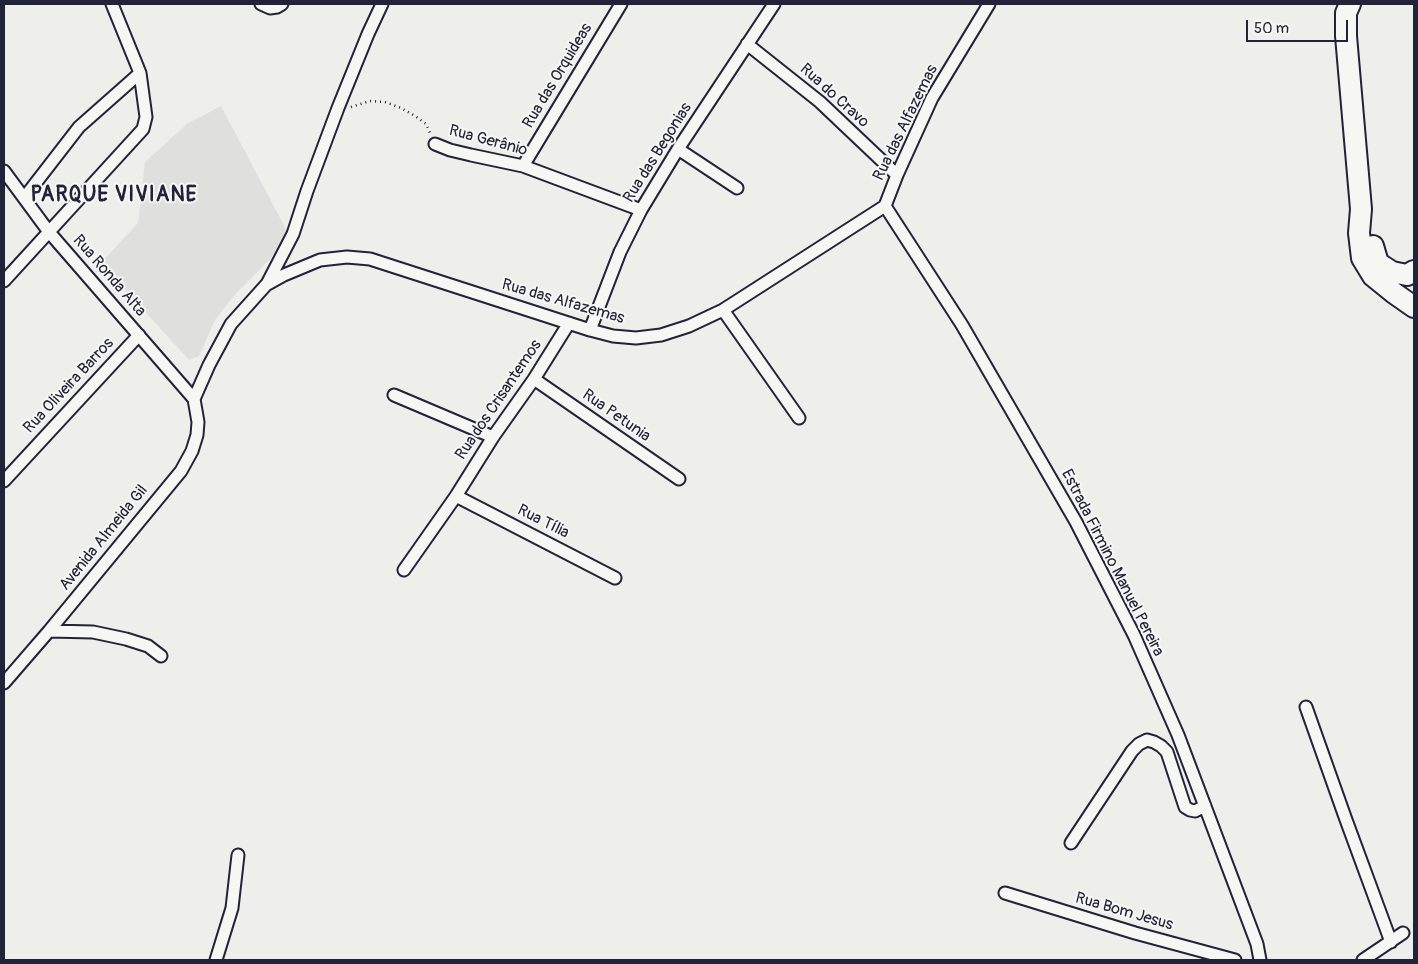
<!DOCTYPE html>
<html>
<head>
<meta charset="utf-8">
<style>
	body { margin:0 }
	#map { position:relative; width:1418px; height:964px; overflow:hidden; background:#eeeeeb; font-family:Pangolin,sans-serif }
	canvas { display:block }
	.frame { position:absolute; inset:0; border:5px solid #22223b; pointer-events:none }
	.scale { position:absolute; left:1246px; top:20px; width:102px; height:22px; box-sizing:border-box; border:2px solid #22223b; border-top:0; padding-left:6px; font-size:15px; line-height:18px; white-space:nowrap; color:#22223b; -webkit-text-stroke:4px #f6f6f2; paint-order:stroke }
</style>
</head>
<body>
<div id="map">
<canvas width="1418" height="964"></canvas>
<div class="frame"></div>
<div class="scale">50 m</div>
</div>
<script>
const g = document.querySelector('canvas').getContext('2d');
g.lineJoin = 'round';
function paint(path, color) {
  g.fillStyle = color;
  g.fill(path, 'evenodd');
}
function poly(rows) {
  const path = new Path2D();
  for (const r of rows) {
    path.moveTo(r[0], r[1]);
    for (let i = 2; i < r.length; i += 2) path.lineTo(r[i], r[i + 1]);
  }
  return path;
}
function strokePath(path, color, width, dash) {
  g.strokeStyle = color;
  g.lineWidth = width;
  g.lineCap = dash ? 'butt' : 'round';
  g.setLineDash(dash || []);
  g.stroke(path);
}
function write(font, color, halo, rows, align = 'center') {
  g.font = font + ' Pangolin,sans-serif';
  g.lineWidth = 4;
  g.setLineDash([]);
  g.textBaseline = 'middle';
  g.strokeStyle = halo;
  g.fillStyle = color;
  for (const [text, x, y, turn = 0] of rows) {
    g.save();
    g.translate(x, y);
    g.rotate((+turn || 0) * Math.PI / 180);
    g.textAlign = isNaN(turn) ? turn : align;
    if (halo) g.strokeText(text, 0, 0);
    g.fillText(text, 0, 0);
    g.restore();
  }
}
paint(poly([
	[221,106,288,233,272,257,233,297,215,320,199,356,189,360,101,263,138,223,145,162,187,124]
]), '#dfdfde');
const street = poly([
	[261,4,270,8,277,7,282,4],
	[747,44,820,102,897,175],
	[435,144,450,150,471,155,523,166,641,210],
	[678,149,737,188],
	[523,166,621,4],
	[4,171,49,232,194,399,198,422,197,435,192,451,181,471,49,631,4,683],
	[24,198,79,127,140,73],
	[885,206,962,325,1076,522,1134,635,1178,735,1257,944,1260,960],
	[4,281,143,129,146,117,140,73,112,4],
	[267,284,293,234,307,191,338,108,368,34,382,4],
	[723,310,799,418],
	[590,330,620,252,641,210,678,149,774,4],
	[534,379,679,479],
	[394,395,493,437],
	[194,399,209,365,231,324,266,285,284,275,320,260,347,257,370,259,590,330,613,336,636,338,661,335,689,326,723,310,885,206,897,175,932,98,989,4],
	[4,481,139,335],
	[456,496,615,578],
	[404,570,456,496,493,437,534,379,569,323],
	[49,631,93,632,126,639,148,646,161,656],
	[1306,707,1345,817,1391,942],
	[1071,843,1132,751,1139,744,1147,740,1154,742,1161,746,1167,752,1185,807,1190,810,1195,811,1205,806],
	[1005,893,1135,933,1235,960],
	[216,960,232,908,238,855],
	[1363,960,1403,933]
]);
const highway = poly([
	[1350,4,1346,13,1346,36,1361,209,1359,233,1362,258,1373,276,1394,293,1414,307],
	[1373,246,1378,263,1392,272,1407,275,1414,271]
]);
strokePath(street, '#22223b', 15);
strokePath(highway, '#22223b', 24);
strokePath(poly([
	[351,107,370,101,385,102,401,108,415,116,426,124,430,133]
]), '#22223b', 2.5, [1, 4]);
strokePath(street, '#f6f6f2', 11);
strokePath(highway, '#f6f6f2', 20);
write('16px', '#22223b', '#f6f6f2', [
	["Rua das Orquideas",558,76,-59],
	["Rua do Cravo",834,96,42],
	["Rua das Alfazemas",906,123,-64],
	["Rua Gerânio",488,141,15],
	["Rua das Begonias",658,153,-58],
	["Rua Ronda Alta",109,276,49],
	["Rua das Alfazemas",563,302,16],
	["Rua Oliveira Barros",69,386,-47],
	["Rua dos Crisantemos",499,400,-56],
	["Rua Petunia",616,416,35],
	["Rua Tília",543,522,27],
	["Avenida Almeida Gil",104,538,-51],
	["Estrada Firmino Manuel Pereira",1112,563,63],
	["Rua Bom Jesus",1124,912,16]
]);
g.letterSpacing = '1px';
write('bold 21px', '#22223b', '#f6f6f2', [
	["PARQUE VIVIANE",114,196]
]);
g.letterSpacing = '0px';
</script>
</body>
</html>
